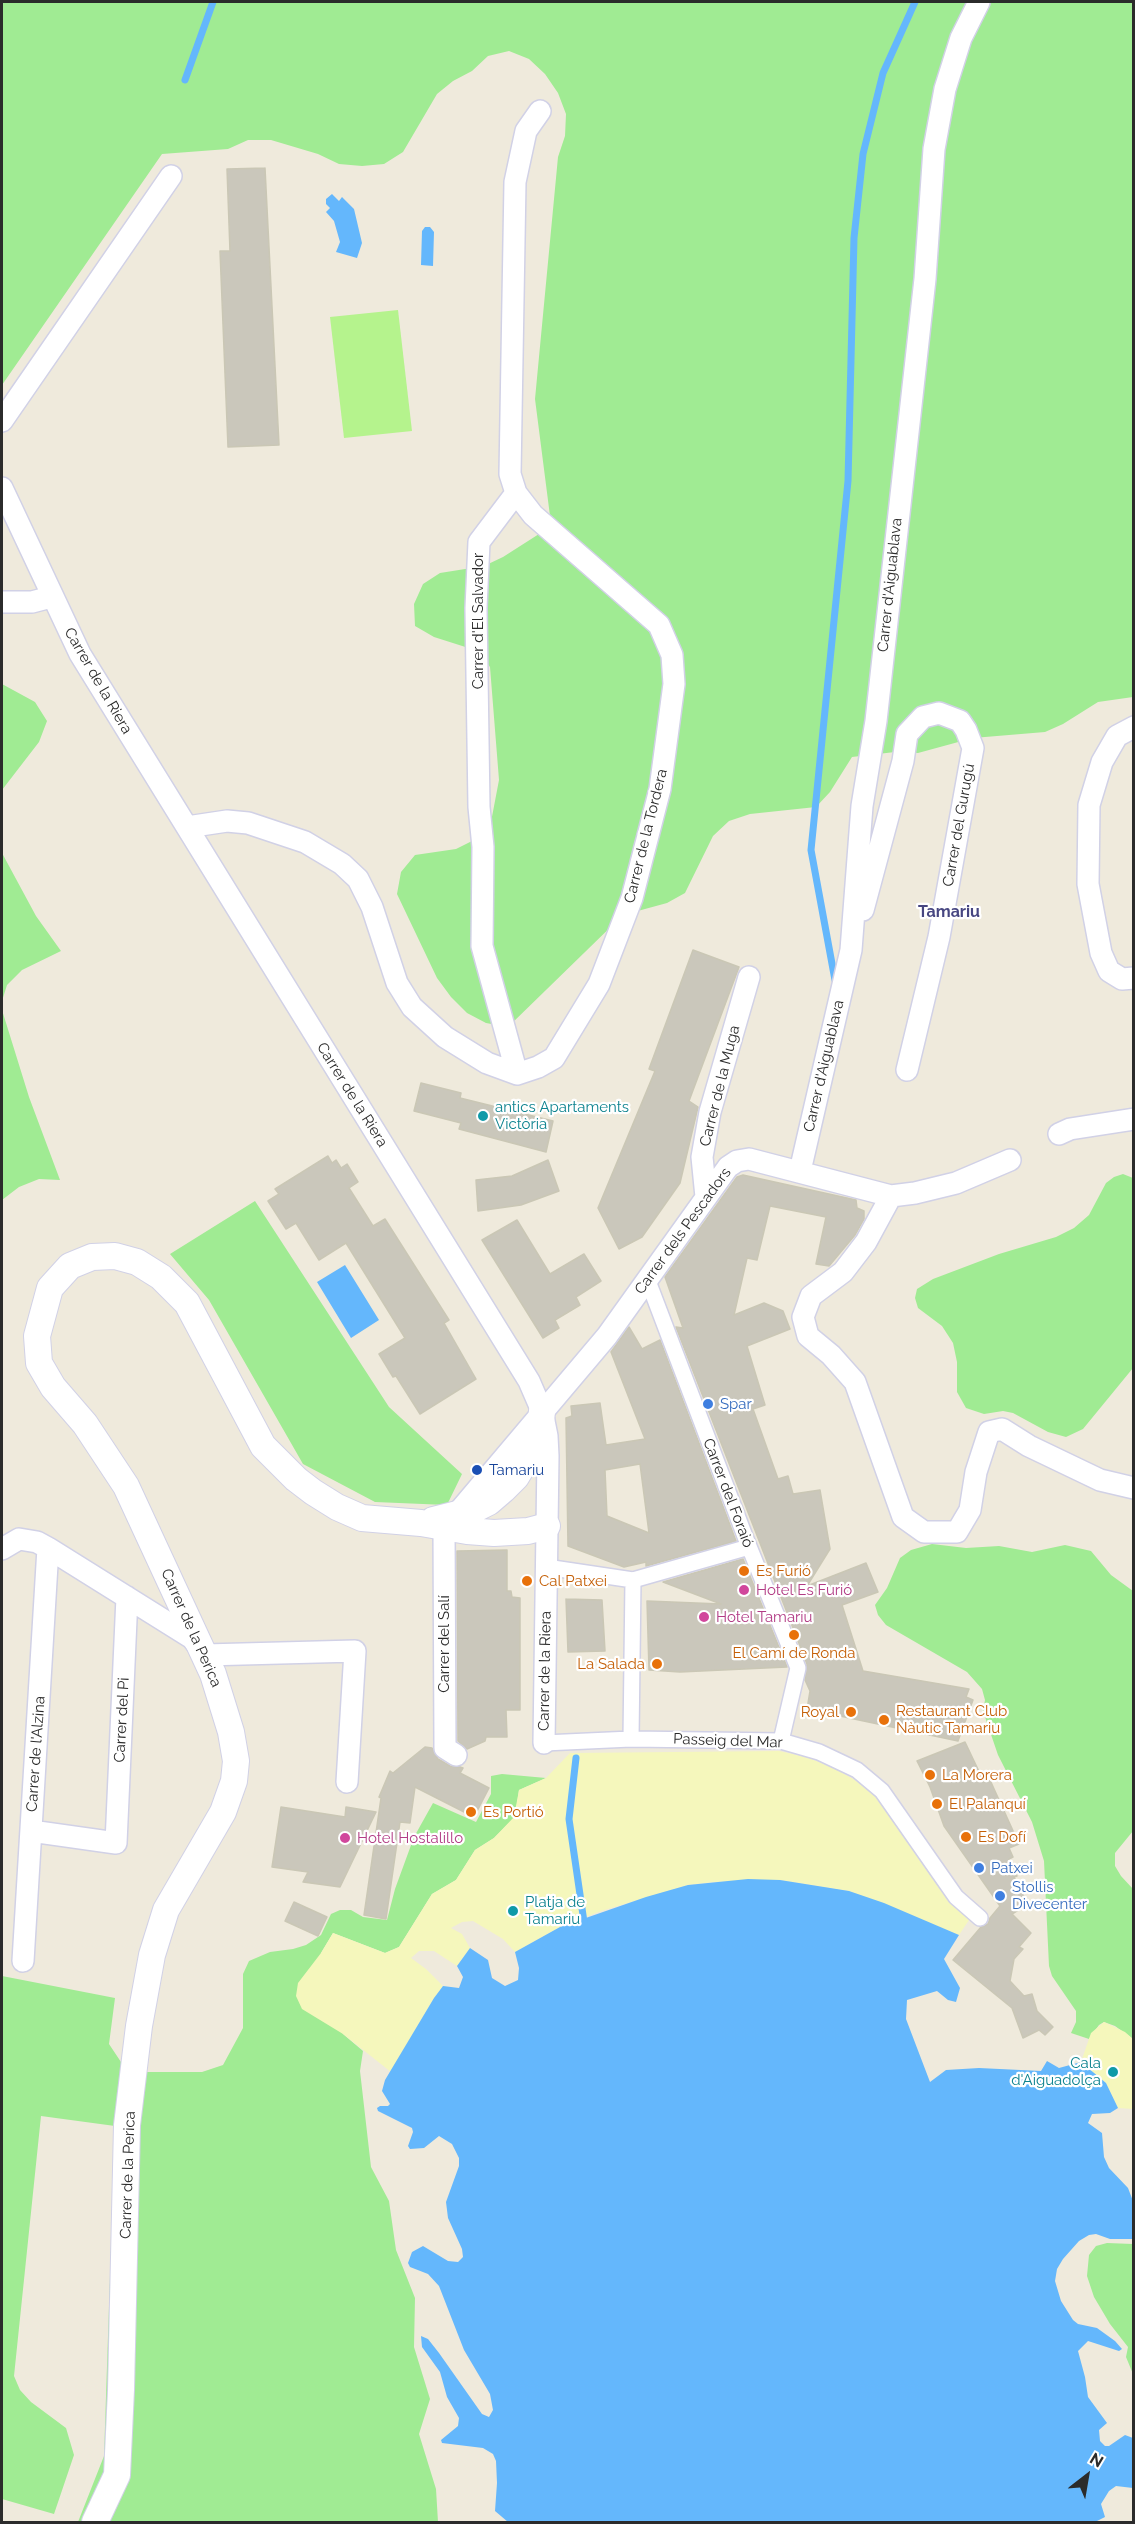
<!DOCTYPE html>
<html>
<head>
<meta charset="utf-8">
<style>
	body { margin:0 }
	#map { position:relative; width:1135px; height:2524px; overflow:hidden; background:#efeadc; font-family:Raleway,sans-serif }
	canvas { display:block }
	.frame { position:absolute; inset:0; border:3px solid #2b2b2b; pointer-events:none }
	.north { position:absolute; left:1057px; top:2446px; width:60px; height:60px; -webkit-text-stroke:4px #fff; paint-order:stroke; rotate:31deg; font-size:16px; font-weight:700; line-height:24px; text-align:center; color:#2b2b2b }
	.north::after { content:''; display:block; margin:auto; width:21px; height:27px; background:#2b2b2b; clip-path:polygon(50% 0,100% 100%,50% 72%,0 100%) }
</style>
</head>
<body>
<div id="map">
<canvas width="1135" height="2524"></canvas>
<div class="frame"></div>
<div class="north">N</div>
</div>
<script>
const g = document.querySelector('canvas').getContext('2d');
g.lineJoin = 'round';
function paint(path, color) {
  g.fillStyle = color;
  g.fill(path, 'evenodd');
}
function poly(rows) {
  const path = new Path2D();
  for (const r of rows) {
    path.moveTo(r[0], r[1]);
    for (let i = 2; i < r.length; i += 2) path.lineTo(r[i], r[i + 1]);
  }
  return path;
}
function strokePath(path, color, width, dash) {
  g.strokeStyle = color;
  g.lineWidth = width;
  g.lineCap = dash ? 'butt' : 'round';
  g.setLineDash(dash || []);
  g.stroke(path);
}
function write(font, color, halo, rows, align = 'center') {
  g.font = font + ' Raleway,sans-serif';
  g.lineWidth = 4.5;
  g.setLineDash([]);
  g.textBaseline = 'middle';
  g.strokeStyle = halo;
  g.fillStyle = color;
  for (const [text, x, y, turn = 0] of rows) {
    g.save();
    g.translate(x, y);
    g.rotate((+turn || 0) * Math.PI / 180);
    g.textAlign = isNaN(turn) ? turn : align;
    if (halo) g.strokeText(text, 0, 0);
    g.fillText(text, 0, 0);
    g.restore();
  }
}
paint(poly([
	[2,2,1133,2,1133,697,1098,702,1063,724,1045,732,973,738,918,753,895,752,852,757,830,792,816,807,750,814,729,821,713,836,685,893,667,903,623,915,508,1027,486,1023,467,1013,451,997,437,978,397,894,401,872,415,855,456,849,476,839,491,822,499,780,490,667,478,651,434,637,415,626,414,604,423,584,440,573,484,566,503,557,539,534,550,516,535,399,558,157,565,136,566,114,558,93,545,74,529,59,509,51,488,56,472,71,453,81,437,94,403,152,384,164,362,166,339,164,318,154,271,140,248,140,228,149,162,154,2,385],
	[2,684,35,702,47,721,39,742,2,790],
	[2,853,36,916,61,951,22,970,7,985,2,1001],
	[2,1010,29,1097,60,1180,39,1179,19,1187,2,1200],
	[1123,1174,1133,1178,1133,1368,1083,1429,1066,1437,1048,1432,1013,1413,1003,1411,984,1414,966,1408,957,1392,957,1362,953,1343,942,1326,918,1308,915,1298,917,1289,933,1279,999,1254,1056,1237,1074,1228,1089,1215,1106,1183,1114,1177],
	[255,1201,389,1407,462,1474,447,1505,375,1502,303,1464,209,1300,170,1254],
	[932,1544,966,1548,999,1546,1032,1552,1065,1545,1091,1551,1111,1575,1133,1591,1133,1831,1115,1853,1115,1866,1121,1876,1133,1889,1133,2039,1115,2026,1104,2022,1099,2025,1089,2039,1071,2033,1076,2022,1076,2011,1052,1976,1049,1966,1044,1861,1032,1822,998,1755,983,1711,985,1700,982,1689,967,1672,886,1625,878,1615,875,1605,887,1588,900,1558,911,1550],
	[502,1774,546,1778,519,1790,515,1817,494,1838,475,1850,456,1880,432,1894,399,1947,385,1953,333,1933,321,1953,343,2034,363,2051,360,2071,371,2167,389,2201,396,2250,415,2298,414,2347,430,2399,419,2434,436,2489,438,2522,78,2522,104,2456,115,2126,41,2116,14,2376,20,2390,31,2402,66,2428,74,2455,54,2514,2,2499,2,1976,115,1998,109,2044,121,2062,139,2072,202,2072,223,2065,243,2028,243,1974,249,1961,270,1952,293,1949,306,1945,321,1935,331,1914,340,1910,351,1910,363,1917,387,1920,395,1889,414,1837,433,1803,476,1822,491,1794,491,1776],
	[1107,2243,1133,2244,1133,2374,1126,2357,1128,2347,1110,2324,1094,2297,1087,2276,1089,2255,1096,2246]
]), '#a0eb93');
paint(poly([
	[779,1751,806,1757,834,1768,860,1783,886,1805,971,1917,959,1935,849,1891,780,1880,714,1882,688,1885,601,1911,560,1927,515,1952,503,1939,473,1921,462,1922,451,1928,462,1934,470,1948,457,1966,434,1951,419,1951,411,1958,426,1969,443,1986,434,1998,391,2072,343,2034,302,2009,296,1996,298,1983,321,1953,333,1933,385,1953,399,1947,432,1894,456,1880,475,1850,494,1838,514,1817,519,1790,546,1778,570,1753],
	[1104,2022,1125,2032,1133,2039,1133,2109,1118,2108,1106,2083,1081,2062,1091,2033]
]), '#f5f7bc');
paint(poly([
	[398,310,412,431,344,438,330,317]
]), '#b5f38d');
paint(poly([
	[332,194,339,201,342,197,354,209,362,243,357,258,336,252,340,242,334,221,326,212,330,208,326,204,326,199],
	[425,227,430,227,434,232,433,266,421,265,422,231],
	[345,1265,379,1320,351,1338,317,1282],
	[748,1879,780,1880,849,1891,884,1903,959,1935,944,1959,960,1988,956,2002,948,2000,937,1991,907,2000,906,2019,930,2082,946,2070,979,2068,1041,2071,1047,2061,1059,2068,1081,2062,1106,2083,1118,2108,1110,2113,1092,2114,1088,2123,1102,2133,1104,2157,1109,2168,1128,2188,1133,2201,1133,2239,1110,2239,1096,2234,1089,2235,1079,2241,1063,2259,1057,2269,1055,2281,1061,2301,1073,2320,1078,2324,1097,2328,1115,2341,1122,2349,1119,2351,1088,2341,1078,2351,1085,2377,1088,2397,1107,2423,1099,2430,1100,2441,1105,2446,1109,2446,1125,2435,1133,2438,1133,2488,1116,2486,1109,2491,1101,2504,1105,2517,1095,2522,508,2522,495,2511,497,2483,496,2461,493,2454,483,2448,442,2443,441,2440,458,2426,459,2418,447,2397,440,2372,422,2347,421,2336,428,2339,439,2353,482,2414,489,2417,493,2410,490,2394,464,2350,439,2286,428,2274,410,2267,408,2263,412,2252,423,2246,448,2261,458,2262,463,2257,462,2249,448,2218,446,2202,459,2166,459,2158,452,2144,439,2136,424,2148,410,2149,408,2146,413,2132,412,2128,378,2111,377,2108,380,2106,388,2106,390,2104,382,2091,385,2080,434,1998,443,1986,459,1988,463,1977,457,1966,470,1948,488,1960,492,1978,505,1986,518,1980,519,1968,515,1952,560,1927,646,1897,688,1885]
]), '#64b7fc');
strokePath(poly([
	[185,80,213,2],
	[835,980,811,850,848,481,854,238,863,154,883,73,915,2],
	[576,1758,569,1819,584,1922]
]), '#64b7fc', 7);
const building = poly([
	[265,168,279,445,228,447,220,251,230,251,227,169,265,168],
	[693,950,739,967,689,1101,698,1107,680,1183,642,1237,619,1249,598,1208,655,1071,649,1069,693,950],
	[421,1083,461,1093,460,1098,553,1121,546,1152,459,1129,461,1123,414,1111,421,1083],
	[328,1156,332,1163,336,1160,341,1168,347,1164,358,1182,349,1188,373,1226,385,1219,449,1320,444,1323,476,1379,420,1414,396,1376,393,1377,379,1354,405,1338,346,1243,319,1260,296,1223,286,1229,268,1201,279,1194,275,1189,328,1156],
	[548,1160,559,1191,521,1205,478,1211,476,1180,512,1176,548,1160],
	[743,1175,856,1200,857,1208,864,1211,864,1219,855,1235,829,1266,816,1264,826,1217,770,1206,757,1260,747,1258,734,1315,764,1303,783,1311,790,1329,747,1346,765,1405,753,1409,778,1479,788,1476,793,1494,820,1490,830,1549,807,1586,866,1563,878,1592,842,1605,863,1671,969,1689,966,1697,973,1700,958,1741,807,1709,810,1691,805,1680,807,1664,676,1327,683,1328,665,1277,737,1177,743,1175],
	[517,1220,550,1274,584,1254,601,1281,576,1297,580,1305,555,1320,559,1328,543,1338,482,1240,517,1220],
	[629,1327,642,1349,660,1340,736,1541,646,1566,646,1562,624,1567,568,1546,566,1418,572,1416,571,1406,600,1403,606,1445,645,1439,611,1352,629,1327],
	[640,1464,649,1533,607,1516,605,1470,640,1464],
	[507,1550,507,1591,511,1591,512,1597,520,1598,520,1710,506,1710,507,1737,486,1737,485,1741,467,1749,458,1741,457,1551,507,1550],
	[743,1559,787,1667,680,1672,649,1670,647,1601,721,1604,663,1582,743,1559],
	[566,1599,602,1600,605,1651,568,1652,566,1599],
	[965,1742,984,1782,990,1780,1019,1844,1009,1848,1013,1857,1009,1859,1017,1876,1014,1877,1028,1904,1012,1914,1031,1933,1019,1947,1023,1949,1014,1959,1010,1981,1024,1996,1032,1994,1037,2011,1053,2027,1045,2035,1039,2030,1023,2038,1012,2008,953,1960,981,1927,988,1924,990,1918,1000,1906,944,1826,930,1787,917,1761,965,1742],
	[425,1747,432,1748,438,1759,450,1766,460,1767,463,1768,460,1773,489,1788,474,1817,415,1787,410,1823,400,1822,386,1919,364,1915,381,1798,379,1797,390,1771,393,1773,425,1747],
	[281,1807,345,1817,346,1807,376,1812,340,1887,303,1882,308,1872,272,1867,281,1807],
	[294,1902,327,1917,318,1936,285,1921,294,1902]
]);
paint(building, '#cac7bb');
strokePath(building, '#cac7b5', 1.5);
const pedestrian = poly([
	[648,1281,746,1539,798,1668,781,1741],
	[546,1567,633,1580,749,1547],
	[631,1739,633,1580],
	[544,1743,631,1739,781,1741,819,1752,857,1770,882,1791,956,1897,980,1918]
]);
const minor = poly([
	[2,421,171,176],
	[2,488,80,654,529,1381,542,1411,547,1436,548,1456,544,1743],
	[516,493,479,542,476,608,479,807,483,847,482,946,517,1074],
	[2,602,32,602,51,597],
	[1134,727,1117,736,1102,762,1089,805,1088,884,1101,953,1109,971,1122,979,1134,978],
	[187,827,227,821,248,823,305,842,342,864,358,879,372,907,397,983,412,1007,445,1037,487,1063,517,1074,538,1067,554,1058,599,984,632,898,660,789,674,684,672,655,659,625,533,515,516,493,510,474,515,182,526,131,540,111],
	[863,910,903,761,907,734,923,717,939,713,960,721,966,730,973,748,939,937,907,1070],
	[1059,1134,1070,1129,1134,1119],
	[800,1171,851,950,862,806,876,721,925,279,934,149,945,89,961,38,979,2],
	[891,1196,866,1242,843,1272,811,1296,803,1317,808,1336,831,1355,855,1382,903,1517,924,1532,957,1532,970,1510,976,1472,989,1432,1002,1429,1029,1446,1100,1480,1134,1488],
	[706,1197,702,1157,710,1112,749,977],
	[455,1516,607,1336,728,1167,737,1161,749,1159,891,1196,915,1193,956,1183,1010,1160],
	[444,1527,445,1748,456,1755],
	[2,1549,19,1539,37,1542,48,1548,192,1638,205,1655,355,1651,347,1782],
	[31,1831,116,1843,127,1597],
	[23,1961,48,1548]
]);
const tertiary = poly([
	[433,1520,473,1510,489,1502,503,1490,516,1477,534,1447,540,1431,542,1411],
	[95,2522,117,2475,121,2390,127,2125,139,2026,152,1955,166,1910,223,1812,234,1781,236,1761,231,1732,213,1674,126,1486,85,1424,53,1387,39,1363,37,1336,50,1288,70,1266,92,1257,115,1256,137,1262,161,1277,187,1303,263,1446,296,1479,313,1492,337,1507,362,1518,421,1523,467,1531,494,1533,528,1531,547,1526]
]);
strokePath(pedestrian, '#d1d1e6', 18);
strokePath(minor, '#d1d1e6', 24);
strokePath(tertiary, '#d1d1e6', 28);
strokePath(pedestrian, '#fff', 15);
strokePath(minor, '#fff', 21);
strokePath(tertiary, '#fff', 26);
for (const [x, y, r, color] of [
	[483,1116,6,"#0f9aa8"],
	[708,1404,6,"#3f7fe0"],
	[477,1470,6,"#1a4fb4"],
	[744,1571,6,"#e8710a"],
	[527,1581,6,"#e8710a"],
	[744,1590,6,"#d1479c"],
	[704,1617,6,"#d1479c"],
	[794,1635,6,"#e8710a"],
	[657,1664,6,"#e8710a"],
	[851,1712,6,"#e8710a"],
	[884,1720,6,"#e8710a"],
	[930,1775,6,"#e8710a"],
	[937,1804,6,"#e8710a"],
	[471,1812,6,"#e8710a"],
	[966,1837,6,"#e8710a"],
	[345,1838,6,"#d1479c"],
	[979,1868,6,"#3f7fe0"],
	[1000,1896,6,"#3f7fe0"],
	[513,1911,6,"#0f9aa8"],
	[1113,2072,6,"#0f9aa8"]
]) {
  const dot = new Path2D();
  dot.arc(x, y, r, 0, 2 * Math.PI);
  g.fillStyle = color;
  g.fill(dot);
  strokePath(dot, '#fff', 2);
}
write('15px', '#2b2b2b', '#fff', [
	["Carrer d'Aiguablava",890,585,-84],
	["Carrer d'El Salvador",478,621,-90],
	["Carrer de la Riera",98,681,60],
	["Carrer del Gurugú",959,825,-80],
	["Carrer de la Tordera",646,836,-76],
	["Carrer d'Aiguablava",824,1066,-77],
	["Carrer de la Muga",720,1086,-76],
	["Carrer de la Riera",352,1095,58],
	["Carrer dels Pescadors",683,1231,-54],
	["Carrer del Foraió",728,1493,69],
	["Carrer de la Perica",191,1628,66],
	["Carrer del Salí",444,1644,-90],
	["Carrer de la Riera",545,1671,-89],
	["Carrer del Pi",122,1720,-87],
	["Passeig del Mar",728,1741,2],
	["Carrer de l'Alzina",36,1754,-86],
	["Carrer de la Perica",128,2175,-88]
]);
write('15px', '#0d838f', '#fff', [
	["antics Apartaments",495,1107],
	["Victòria",495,1124],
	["Platja de",525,1902],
	["Tamariu",525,1919],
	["Cala",1101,2063,"right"],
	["d'Aiguadolça",1101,2080,"right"]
], 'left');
write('15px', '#366cbe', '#fff', [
	["Spar",720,1404],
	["Patxei",991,1868],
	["Stollis",1012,1887],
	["Divecenter",1012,1904]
], 'left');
write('15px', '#164399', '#fff', [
	["Tamariu",489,1470]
], 'left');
write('15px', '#c56008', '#fff', [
	["Es Furió",756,1571],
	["Cal Patxei",539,1581],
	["El Camí de Ronda",794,1653,"center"],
	["La Salada",645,1664,"right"],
	["Restaurant Club",896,1711],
	["Nàutic Tamariu",896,1728],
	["Royal",839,1712,"right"],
	["La Morera",942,1775],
	["El Palanquí",949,1804],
	["Es Portió",483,1812],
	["Es Dofí",978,1837]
], 'left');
write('15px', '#b23c85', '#fff', [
	["Hotel Es Furió",756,1590],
	["Hotel Tamariu",716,1617],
	["Hotel Hostalillo",357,1838]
], 'left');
write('bold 16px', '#474681', '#fff', [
	["Tamariu",949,912]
]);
</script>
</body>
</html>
